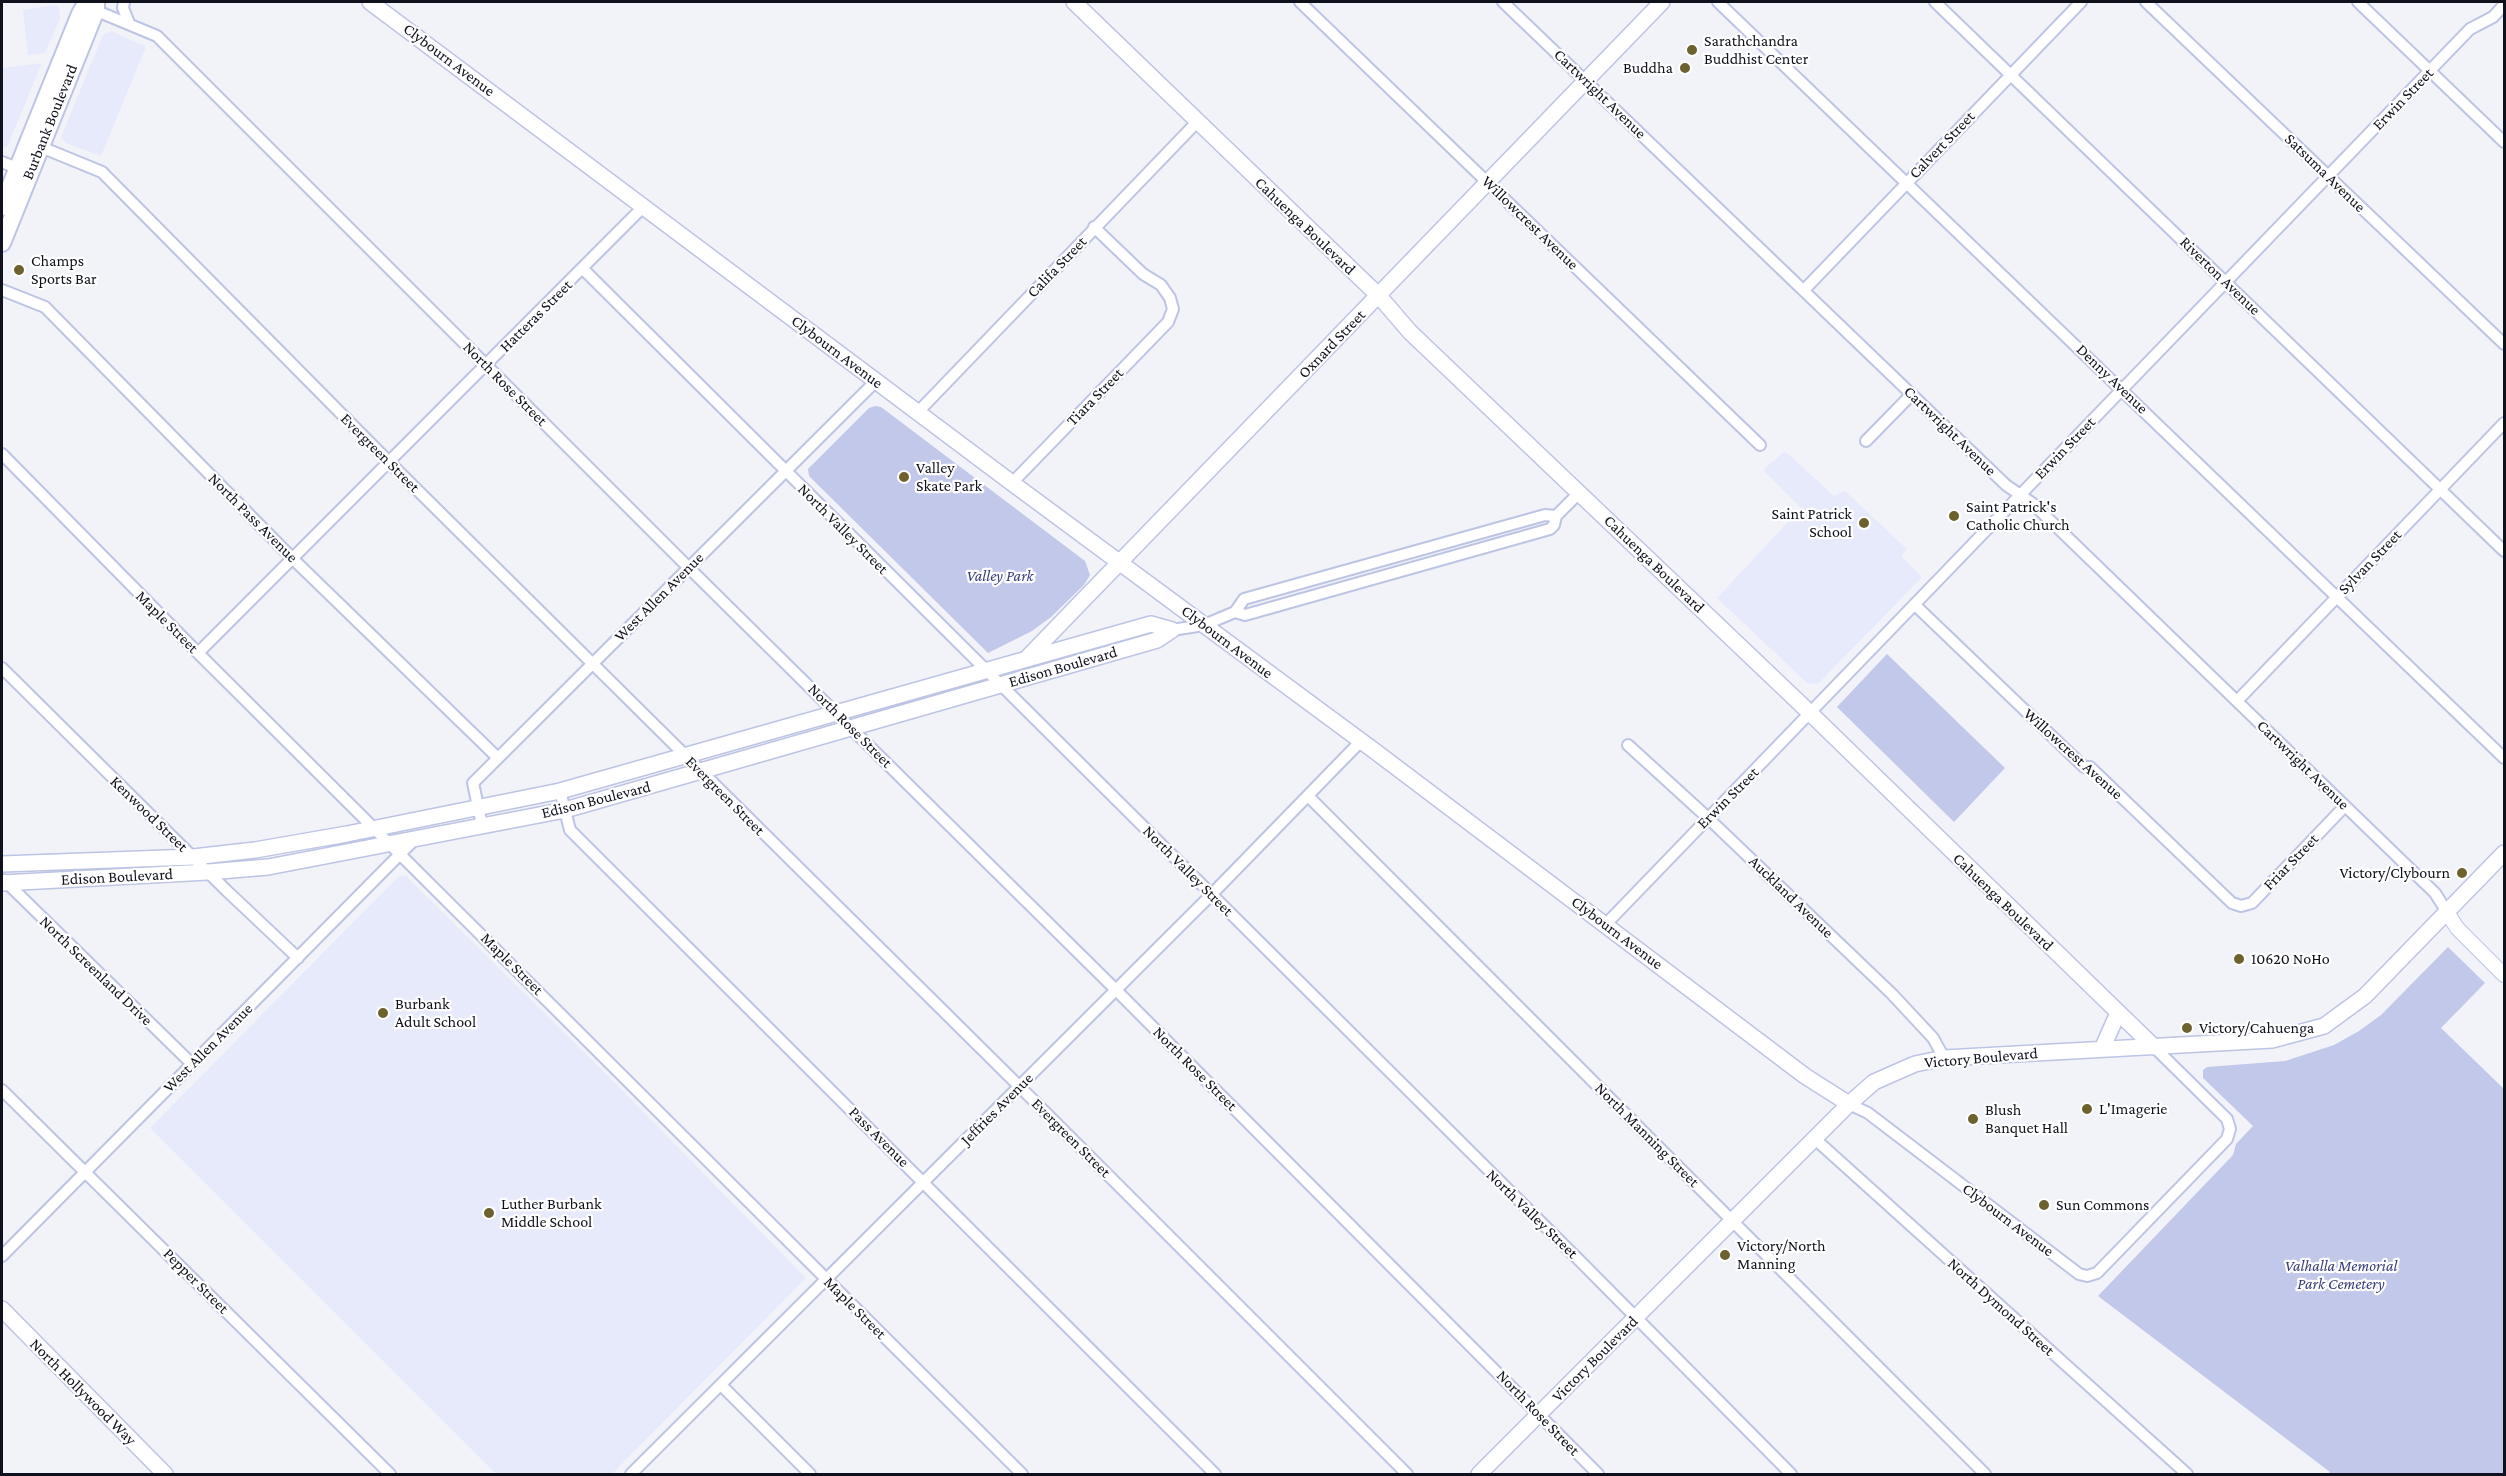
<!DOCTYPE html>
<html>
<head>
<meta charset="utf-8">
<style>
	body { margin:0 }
	#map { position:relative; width:2506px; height:1476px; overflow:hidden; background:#f1f3f9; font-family:"Crimson Pro",serif }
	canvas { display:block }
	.frame { position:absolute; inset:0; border:3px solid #0f111d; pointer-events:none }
</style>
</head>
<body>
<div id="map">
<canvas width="2506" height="1476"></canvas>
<div class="frame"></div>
</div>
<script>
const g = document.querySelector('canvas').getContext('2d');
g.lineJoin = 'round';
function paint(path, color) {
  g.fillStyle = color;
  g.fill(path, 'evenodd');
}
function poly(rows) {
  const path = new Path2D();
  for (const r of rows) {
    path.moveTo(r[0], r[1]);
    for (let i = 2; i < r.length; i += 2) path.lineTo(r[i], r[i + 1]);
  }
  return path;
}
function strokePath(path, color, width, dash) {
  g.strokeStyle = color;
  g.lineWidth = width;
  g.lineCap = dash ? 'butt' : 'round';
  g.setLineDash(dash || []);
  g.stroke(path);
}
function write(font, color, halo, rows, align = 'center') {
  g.font = font + ' "Crimson Pro",serif';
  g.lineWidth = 4.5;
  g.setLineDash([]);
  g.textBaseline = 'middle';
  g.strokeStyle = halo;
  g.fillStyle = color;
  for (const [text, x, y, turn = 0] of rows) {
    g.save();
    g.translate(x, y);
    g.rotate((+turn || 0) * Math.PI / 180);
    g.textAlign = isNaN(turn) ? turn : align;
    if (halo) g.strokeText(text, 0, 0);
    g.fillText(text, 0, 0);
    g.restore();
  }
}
paint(poly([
	[55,5,59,8,60,19,45,53,28,55,23,10],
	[111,31,146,47,101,156,66,143,61,137,103,35],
	[42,63,7,147,2,148,2,68],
	[1785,451,1834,496,1845,491,1907,549,1901,556,1922,577,1818,684,1807,683,1717,598,1801,508,1763,470],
	[399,876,406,876,621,1089,806,1278,612,1474,496,1474,150,1128]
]), '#e7eafb');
paint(poly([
	[875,406,881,407,1085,561,1090,575,1084,585,1051,617,1032,631,988,653,809,476,808,469,869,408],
	[1887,654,2005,768,1954,822,1837,707],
	[2448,947,2485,983,2441,1028,2504,1089,2504,1474,2328,1474,2330,1472,2098,1296,2233,1155,2236,1144,2253,1126,2203,1078,2203,1070,2207,1067,2285,1061,2334,1045,2359,1031,2381,1015]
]), '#c1c8e9');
const minor = poly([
	[124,2,123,8,129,23],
	[1300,2,1760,445],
	[1503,2,2006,485,2032,503,2122,590,2435,893,2447,912],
	[1718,2,2504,758],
	[1935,2,2504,551],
	[2146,2,2504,344],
	[2358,2,2504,142],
	[92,9,157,36,688,567,1116,990,1598,1474],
	[36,145,102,172,389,462,1019,1086,1407,1474],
	[2,162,24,171],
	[583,269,1583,1264,1791,1474],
	[2,290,45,307,293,559,498,758],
	[1804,290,2081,2],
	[918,412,1197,122],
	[1866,441,1912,394],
	[2,454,198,653,1022,1474],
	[1012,483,1168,322,1173,309,1170,298,1161,285,1143,274,1094,227],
	[1915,605,2084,767,2090,767,2232,903,2241,906,2252,903,2345,806],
	[1235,612,1244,599,1545,515,1556,516],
	[1172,630,1204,625,1235,612,1245,615,1550,529,1554,525,1556,516,1579,493],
	[198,653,644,206],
	[2,668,227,891,298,958],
	[2237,701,2504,423],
	[1628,745,1708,818,1892,994,1933,1038,1944,1058],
	[560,791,570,830,1215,1474],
	[1308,796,1985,1474],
	[482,825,473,783,876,381],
	[4,880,192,1064],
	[1606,924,2470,29,2493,17,2504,5],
	[2,1090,390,1474],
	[1849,1104,1868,1113,2079,1274,2087,1276,2097,1273,2227,1139,2230,1129,2227,1119,2154,1047],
	[1815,1139,2187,1474],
	[2,1256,415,839],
	[721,1385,810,1474],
	[631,1474,1212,894,1361,741]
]);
const tertiary = poly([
	[2447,912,2457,928,2504,975]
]);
const secondary = poly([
	[370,2,1012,483,1376,752,1805,1076,1849,1104],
	[1074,2,1379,296,1410,332,1810,713,2154,1047],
	[1028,657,1662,2],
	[2,864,193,857,255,850,347,834,560,791,1151,624,1172,630],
	[2,883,208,872,268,867,565,810,1157,640,1172,630],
	[2102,1049,2118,1013],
	[2,1309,165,1474],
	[1479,1474,1849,1104,1874,1082,1915,1064,1944,1058,2272,1040,2324,1026,2365,996,2504,853]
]);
const primary = poly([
	[2,207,80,14,87,2],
	[2,243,96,10,96,2]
]);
strokePath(minor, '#bdc4e4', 14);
strokePath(tertiary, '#bdc4e4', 16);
strokePath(secondary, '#bdc4e4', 18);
strokePath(primary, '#bdc4e4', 20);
strokePath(minor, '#fff', 10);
strokePath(tertiary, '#fff', 14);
strokePath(secondary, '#fff', 15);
strokePath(primary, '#fff', 16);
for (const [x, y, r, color] of [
	[1692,50,6,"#6d612e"],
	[1685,68,6,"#6d612e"],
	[19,270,6,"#6d612e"],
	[904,477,6,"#6d612e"],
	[1954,516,6,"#6d612e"],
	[1864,523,6,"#6d612e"],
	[2462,873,6,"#6d612e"],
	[2239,959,6,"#6d612e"],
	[383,1013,6,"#6d612e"],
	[2187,1028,6,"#6d612e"],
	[2087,1109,6,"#6d612e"],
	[1973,1119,6,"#6d612e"],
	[2044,1205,6,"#6d612e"],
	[489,1213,6,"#6d612e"],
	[1725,1255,6,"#6d612e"]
]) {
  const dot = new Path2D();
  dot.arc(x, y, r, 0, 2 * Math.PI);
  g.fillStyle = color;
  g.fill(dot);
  strokePath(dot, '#fff', 2);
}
write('16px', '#0f111d', '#fff', [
	["Sarathchandra",1704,41],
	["Buddhist Center",1704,59],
	["Buddha",1673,68,"right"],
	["Champs",31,261],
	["Sports Bar",31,279],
	["Valley",916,468],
	["Skate Park",916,486],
	["Saint Patrick's",1966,507],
	["Catholic Church",1966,525],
	["Saint Patrick",1852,514,"right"],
	["School",1852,532,"right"],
	["Victory/Clybourn",2450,873,"right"],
	["10620 NoHo",2251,959],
	["Burbank",395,1004],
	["Adult School",395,1022],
	["Victory/Cahuenga",2199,1028],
	["L'Imagerie",2099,1109],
	["Blush",1985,1110],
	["Banquet Hall",1985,1128],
	["Luther Burbank",501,1204],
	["Middle School",501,1222],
	["Sun Commons",2056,1205],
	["Victory/North",1737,1246],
	["Manning",1737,1264]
], 'left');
write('16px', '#0f111d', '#fff', [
	["Clybourn Avenue",449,60,37],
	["Cartwright Avenue",1600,94,44],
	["Erwin Street",2403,99,-46],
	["Burbank Boulevard",50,122,-68],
	["Calvert Street",1942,145,-46],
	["Satsuma Avenue",2325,173,44],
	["Willowcrest Avenue",1530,223,44],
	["Cahuenga Boulevard",1305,226,44],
	["Califa Street",1057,267,-46],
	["Riverton Avenue",2220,276,44],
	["Hatteras Street",536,316,-45],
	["Oxnard Street",1332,344,-46],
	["Clybourn Avenue",837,352,37],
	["Denny Avenue",2112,379,44],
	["North Rose Street",505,384,45],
	["Tiara Street",1095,397,-46],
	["Cartwright Avenue",1950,431,44],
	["Erwin Street",2065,448,-46],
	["Evergreen Street",380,453,45],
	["North Pass Avenue",253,518,45],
	["North Valley Street",843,529,45],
	["Sylvan Street",2370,562,-46],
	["Cahuenga Boulevard",1654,564,44],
	["West Allen Avenue",659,597,-45],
	["Maple Street",167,622,45],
	["Clybourn Avenue",1227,642,37],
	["Edison Boulevard",1063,667,-16],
	["North Rose Street",850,726,45],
	["Willowcrest Avenue",2073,754,42],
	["Cartwright Avenue",2303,765,44],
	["Evergreen Street",725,796,45],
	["Erwin Street",1728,798,-45],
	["Edison Boulevard",596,800,-14],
	["Kenwood Street",149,814,44],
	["Friar Street",2291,862,-46],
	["North Valley Street",1188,871,45],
	["Edison Boulevard",117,877,-3],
	["Auckland Avenue",1791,897,44],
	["Cahuenga Boulevard",2003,902,44],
	["Clybourn Avenue",1617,933,37],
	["Maple Street",512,964,45],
	["North Screenland Drive",96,971,44],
	["West Allen Avenue",208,1048,-45],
	["Victory Boulevard",1981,1058,-5],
	["North Rose Street",1195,1069,45],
	["Jeffries Avenue",997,1109,-45],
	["North Manning Street",1647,1135,45],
	["Pass Avenue",879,1137,45],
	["Evergreen Street",1071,1138,45],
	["North Valley Street",1532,1214,44],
	["Clybourn Avenue",2008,1220,37],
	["Pepper Street",196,1281,45],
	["North Dymond Street",2001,1307,42],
	["Maple Street",855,1308,45],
	["Victory Boulevard",1595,1359,-45],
	["North Hollywood Way",83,1392,45],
	["North Rose Street",1538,1413,46]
]);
write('italic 16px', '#363c7a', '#fff', [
	["Valley Park",1000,576],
	["Valhalla Memorial",2341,1266],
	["Park Cemetery",2341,1284]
]);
</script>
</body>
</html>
